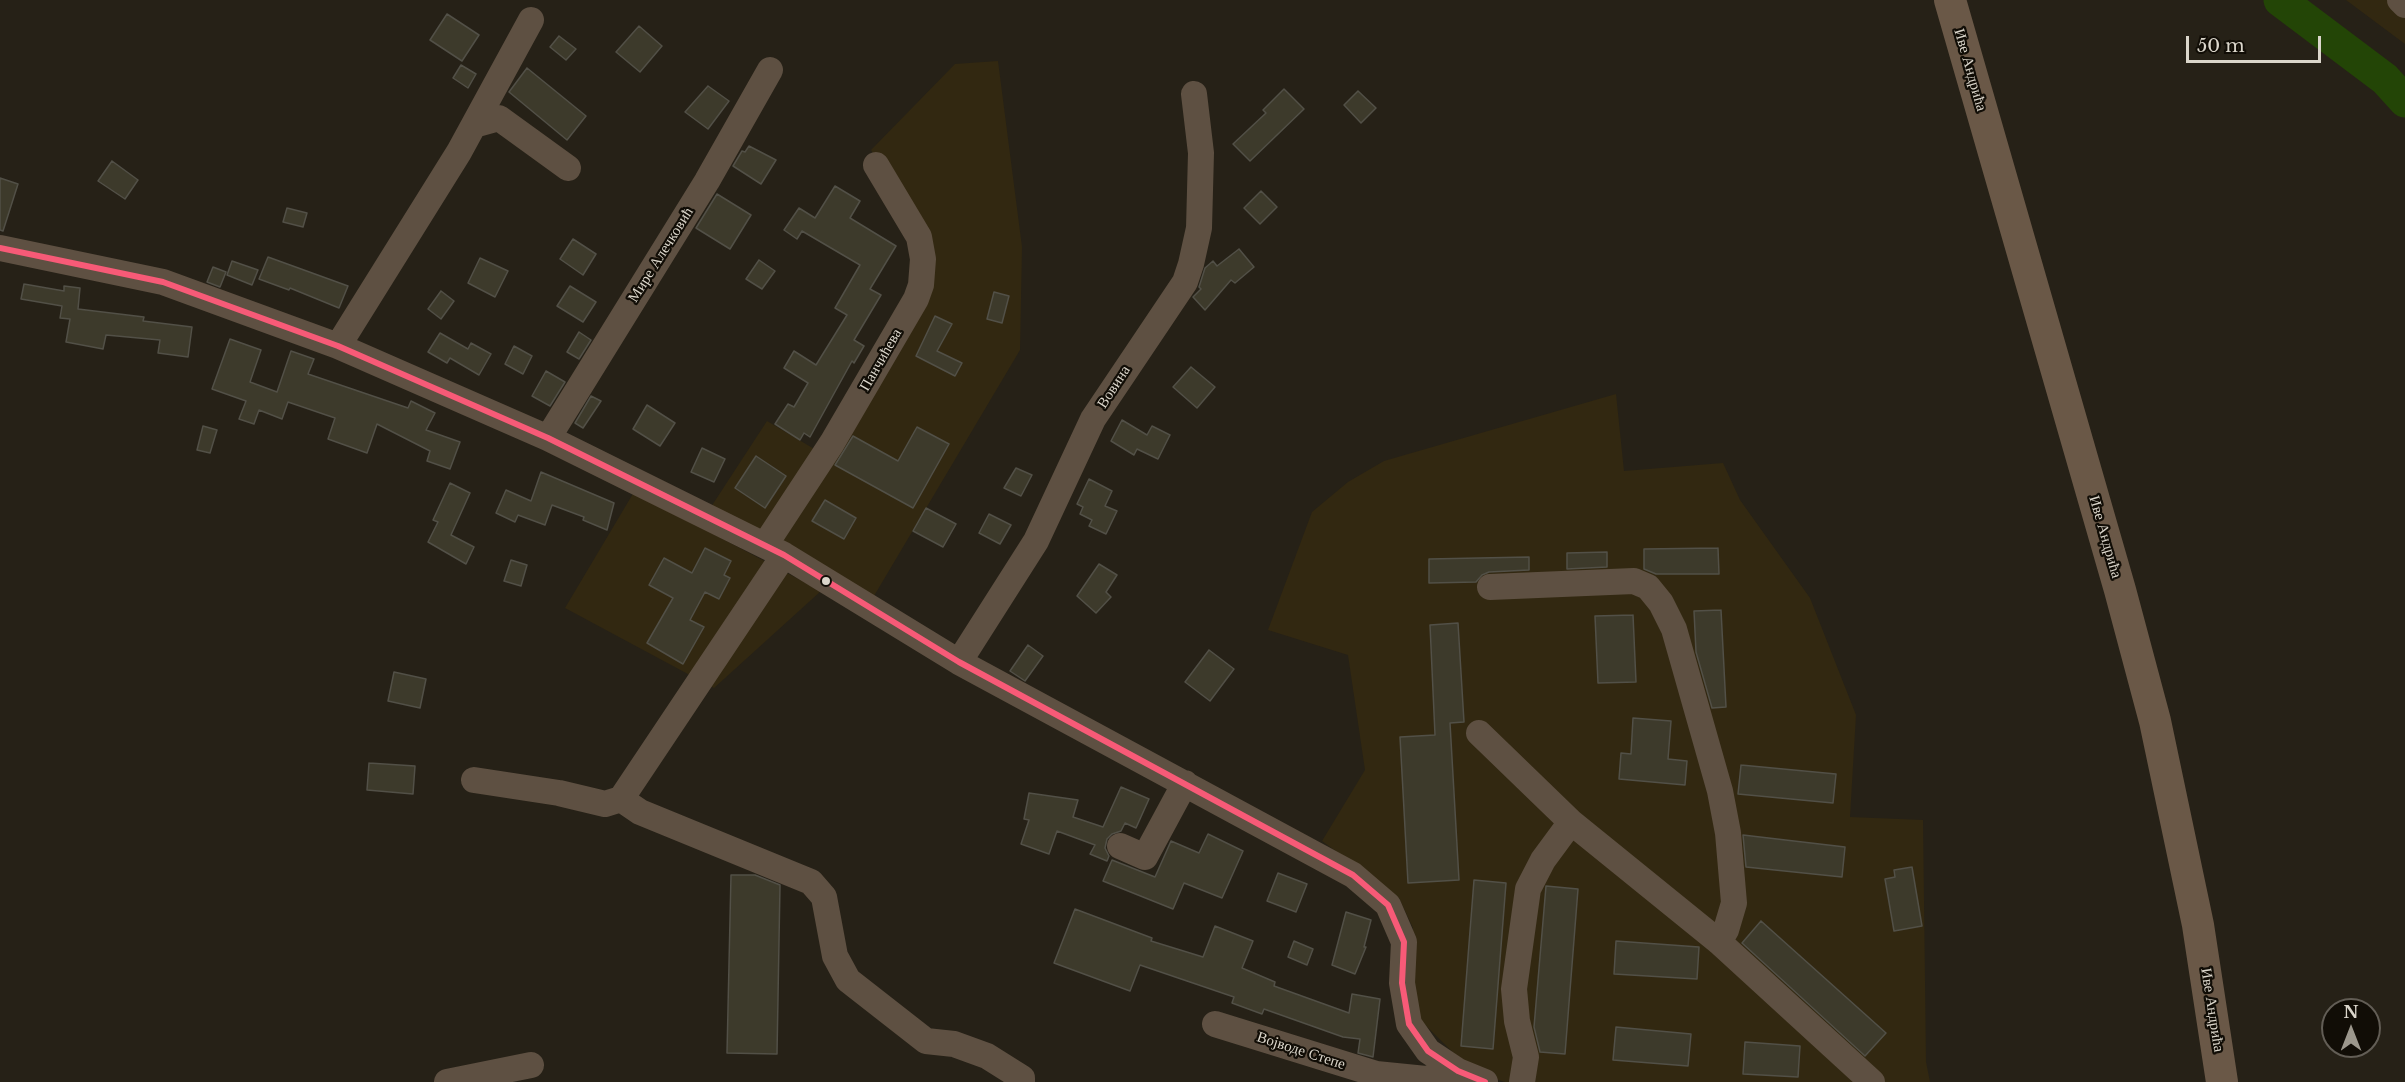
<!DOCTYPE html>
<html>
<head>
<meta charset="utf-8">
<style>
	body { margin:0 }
	#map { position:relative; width:2405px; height:1082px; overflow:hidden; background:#262117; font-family:"Libre Baskerville",serif }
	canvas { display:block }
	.north { position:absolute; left:2321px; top:998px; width:60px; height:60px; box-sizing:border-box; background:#110d06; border:2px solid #625d55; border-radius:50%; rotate:0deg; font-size:16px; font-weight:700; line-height:24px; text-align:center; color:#dbd6cb }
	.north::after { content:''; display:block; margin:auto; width:21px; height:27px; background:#9c978c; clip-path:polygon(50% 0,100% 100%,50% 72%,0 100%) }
	.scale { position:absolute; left:2186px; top:36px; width:135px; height:27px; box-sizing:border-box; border:3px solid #dbd6cb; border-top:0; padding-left:8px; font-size:18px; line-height:21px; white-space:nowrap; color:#dbd6cb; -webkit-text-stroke:4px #110d06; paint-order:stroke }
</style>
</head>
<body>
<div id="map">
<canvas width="2405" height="1082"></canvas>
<div class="north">N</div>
<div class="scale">50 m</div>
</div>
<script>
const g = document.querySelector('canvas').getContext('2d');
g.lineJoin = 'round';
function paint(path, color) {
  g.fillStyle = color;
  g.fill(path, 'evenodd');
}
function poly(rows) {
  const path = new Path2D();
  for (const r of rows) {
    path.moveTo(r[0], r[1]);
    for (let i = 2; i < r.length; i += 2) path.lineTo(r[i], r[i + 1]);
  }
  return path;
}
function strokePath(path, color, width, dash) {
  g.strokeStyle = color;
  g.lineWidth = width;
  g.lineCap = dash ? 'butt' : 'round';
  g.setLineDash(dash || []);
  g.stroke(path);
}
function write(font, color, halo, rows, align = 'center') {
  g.font = font + ' "Libre Baskerville",serif';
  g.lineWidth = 4.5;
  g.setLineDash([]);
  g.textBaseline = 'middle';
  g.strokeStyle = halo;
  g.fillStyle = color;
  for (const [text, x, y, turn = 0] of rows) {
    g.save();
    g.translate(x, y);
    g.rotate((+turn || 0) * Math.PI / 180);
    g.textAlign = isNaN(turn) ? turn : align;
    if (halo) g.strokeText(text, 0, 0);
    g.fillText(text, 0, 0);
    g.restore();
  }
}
paint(poly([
	[2346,0,2405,0,2405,44],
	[998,61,1022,247,1020,350,871,601,779,542,902,341,921,230,871,150,955,64],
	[1616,394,1624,471,1723,463,1740,500,1810,598,1856,715,1850,817,1923,820,1926,1062,1930,1082,1505,1082,1473,1072,1419,1019,1412,975,1413,928,1399,898,1322,841,1365,770,1348,655,1268,630,1312,512,1348,482,1384,461],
	[767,421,821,453,763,538,709,510],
	[634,492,821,591,714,688,565,608]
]), '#322811');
strokePath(poly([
	[2280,0,2385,79,2405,101]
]), '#234506', 33);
const building = poly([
	[447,14,479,35,462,61,430,40,447,14],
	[639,26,662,46,640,72,616,52,639,26],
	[559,36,576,49,566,60,550,47,559,36],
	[461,65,476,74,468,88,453,78,461,65],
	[527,68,586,116,567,140,509,92,527,68],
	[708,86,729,101,708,129,685,112,708,86],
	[1284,89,1304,109,1250,161,1233,144,1266,113,1263,110,1284,89],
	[1358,91,1376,108,1361,123,1344,105,1358,91],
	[749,146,776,160,761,184,733,166,742,151,745,152,749,146],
	[112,161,138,180,125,199,98,181,112,161],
	[0,178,18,184,3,231,0,230,0,178],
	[835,186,860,201,850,218,896,246,870,289,881,295,854,340,864,346,854,363,852,361,810,437,804,433,800,440,775,424,788,404,794,407,808,383,784,368,794,351,816,365,847,315,835,308,860,265,802,231,797,239,784,230,799,208,815,218,835,186],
	[1261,191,1277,207,1260,224,1244,208,1261,191],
	[717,194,751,215,730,249,696,228,717,194],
	[287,208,307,213,303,227,283,222,287,208],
	[573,239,596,254,583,275,560,259,573,239],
	[1239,249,1254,267,1235,283,1231,280,1205,310,1193,297,1201,289,1199,287,1205,268,1213,261,1217,266,1239,249],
	[268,257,348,286,339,308,290,288,289,290,259,279,268,257],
	[480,258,508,271,495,297,468,283,480,258],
	[759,260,775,271,762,289,746,279,759,260],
	[232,261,258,270,252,285,227,275,232,261],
	[213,267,226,272,220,287,207,282,213,267],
	[24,284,64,291,64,286,80,288,78,309,144,317,143,321,192,327,188,357,158,353,160,340,106,335,103,349,66,342,70,319,60,318,62,306,21,299,24,284],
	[570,286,596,302,583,322,557,306,570,286],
	[441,291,454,301,441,319,428,309,441,291],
	[994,292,1009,296,1002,323,987,319,994,292],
	[935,316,952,324,937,351,962,363,955,376,916,356,935,316],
	[579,332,591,340,579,359,567,352,579,332],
	[440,333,468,349,471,343,491,354,479,375,450,358,447,363,428,352,440,333],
	[230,339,261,350,250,382,277,392,291,351,314,359,308,374,408,408,411,401,435,413,426,430,460,442,450,469,427,461,430,451,377,424,367,453,328,439,335,418,288,402,282,419,259,410,254,424,239,419,246,401,212,389,230,339],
	[514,346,532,356,523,374,505,364,514,346],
	[1191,367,1215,387,1197,408,1173,387,1191,367],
	[546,371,565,382,550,406,532,396,546,371],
	[591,396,601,401,583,428,575,423,591,396],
	[647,405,675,423,660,446,633,429,647,405],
	[1122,420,1147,435,1152,426,1170,435,1158,459,1137,449,1134,455,1111,441,1122,420],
	[203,426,217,430,210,453,197,450,203,426],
	[917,427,949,444,913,508,835,465,853,436,898,461,917,427],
	[702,448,725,459,714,482,691,472,702,448],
	[756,456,786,476,765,508,735,488,756,456],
	[1016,468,1032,475,1021,496,1004,488,1016,468],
	[541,472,614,503,607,530,583,520,584,517,552,505,545,525,518,515,515,522,496,513,506,490,531,501,541,472],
	[1089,479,1112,491,1105,506,1117,511,1106,534,1089,526,1092,520,1080,514,1083,507,1077,504,1089,479],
	[450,483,470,493,451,535,474,547,466,564,428,542,438,522,433,520,450,483],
	[825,500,856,518,844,539,812,521,825,500],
	[926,508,956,524,943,547,913,531,926,508],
	[989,514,1011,525,1000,544,979,533,989,514],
	[705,548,731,561,724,575,730,578,719,599,705,592,690,620,704,627,683,664,647,643,673,598,649,585,664,558,692,573,705,548],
	[1718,548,1719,574,1656,574,1644,569,1644,549,1718,548],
	[1607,552,1607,567,1567,569,1567,553,1607,552],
	[1529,557,1529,570,1489,572,1482,575,1476,582,1429,583,1429,559,1529,557],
	[511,560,527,565,521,586,504,581,511,560],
	[1099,564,1117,575,1106,592,1111,597,1096,613,1077,596,1099,564],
	[1721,610,1726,707,1712,708,1696,652,1694,611,1721,610],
	[1633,615,1636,682,1598,683,1595,616,1633,615],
	[1458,623,1464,722,1450,723,1459,880,1408,883,1400,737,1435,735,1430,625,1458,623],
	[1028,645,1043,656,1025,681,1010,671,1028,645],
	[1209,650,1234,669,1210,701,1185,682,1209,650],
	[394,672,426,679,420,708,388,701,394,672],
	[1633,718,1671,721,1668,759,1687,761,1685,785,1619,779,1621,753,1631,754,1633,718],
	[369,763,415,766,413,794,367,790,369,763],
	[1741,765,1836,774,1833,803,1738,794,1741,765],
	[1121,787,1149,799,1136,828,1125,823,1121,831,1112,834,1107,839,1105,848,1109,856,1107,861,1090,854,1095,845,1057,831,1049,854,1021,844,1029,820,1024,819,1029,793,1078,800,1073,817,1103,827,1121,787],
	[1208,834,1243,851,1222,898,1184,883,1173,909,1103,881,1112,860,1155,877,1171,841,1199,853,1208,834],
	[1743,835,1845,847,1842,877,1746,867,1743,835],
	[1912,867,1922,926,1894,931,1885,879,1895,877,1894,870,1912,867],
	[1278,873,1307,884,1296,912,1267,901,1278,873],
	[731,875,755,875,780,885,777,1054,727,1053,731,875],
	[1474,880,1506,883,1493,1049,1461,1046,1474,880],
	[1546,886,1578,889,1565,1054,1540,1052,1534,1027,1546,886],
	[1075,909,1152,938,1151,941,1203,957,1215,926,1253,941,1242,968,1275,982,1274,986,1349,1013,1352,994,1380,999,1373,1057,1358,1053,1360,1039,1343,1037,1264,1009,1262,1014,1232,1003,1234,997,1140,965,1130,991,1054,963,1075,909],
	[1346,912,1371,920,1364,947,1366,947,1355,974,1332,965,1346,912],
	[1761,921,1886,1033,1865,1056,1742,943,1761,921],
	[1294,941,1313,949,1307,965,1288,957,1294,941],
	[1616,941,1699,947,1697,979,1614,974,1616,941],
	[1616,1027,1691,1034,1688,1066,1613,1060,1616,1027],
	[1745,1042,1800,1046,1798,1077,1743,1074,1745,1042]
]);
paint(building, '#3d3a2b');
strokePath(building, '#525047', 1.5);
strokePath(poly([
	[2400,0,2405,5],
	[474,125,499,118,568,168],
	[0,248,163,282,338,346,548,438,784,555,959,662,1353,875,1388,905,1404,942,1402,983,1409,1024,1428,1051,1458,1071,1485,1082],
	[338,346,459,152,531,20],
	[548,438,707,181,770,70],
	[765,545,832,443,916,299,921,285,923,259,919,237,876,165],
	[1490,587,1634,581,1648,587,1661,603,1674,629,1720,791,1728,833,1734,903,1726,930,1719,942],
	[959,662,1036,541,1093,419,1185,282,1191,264,1199,228,1201,153,1194,94],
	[1479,733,1571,822,1719,942,1872,1082],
	[474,780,559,793,605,804,621,799,784,555],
	[621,799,640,812,811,882,824,897,835,956,848,980,926,1041,954,1044,987,1056,1022,1078,1022,1082],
	[1120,846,1145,857,1185,783],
	[1215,1024,1376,1074,1426,1079,1458,1071],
	[447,1082,531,1065],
	[1522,1082,1526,1057,1517,1021,1514,989,1528,889,1543,860,1571,822]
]), '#5e5042', 26);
strokePath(poly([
	[1950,0,2120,590,2155,721,2198,925,2222,1082]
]), '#6a5847', 32);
strokePath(poly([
	[0,248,163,282,338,346,548,438,784,555,959,662,1353,875,1388,905,1404,942,1402,983,1409,1024,1428,1051,1458,1071,1485,1082]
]), '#f75a77', 6);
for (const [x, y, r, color] of [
	[826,581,5,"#dbd6cb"]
]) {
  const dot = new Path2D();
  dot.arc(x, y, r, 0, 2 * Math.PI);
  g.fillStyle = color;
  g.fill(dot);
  strokePath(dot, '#110d06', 2);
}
write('15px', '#dbd6cb', '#110d06', [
	["Иве Андрића",1970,70,74],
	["Мире Алечковић",661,255,-58],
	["Панчићева",881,360,-60],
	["Вовина",1114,387,-57],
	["Иве Андрића",2105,537,74],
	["Иве Андрића",2212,1010,81],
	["Војводе Степе",1301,1051,18]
]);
</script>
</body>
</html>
